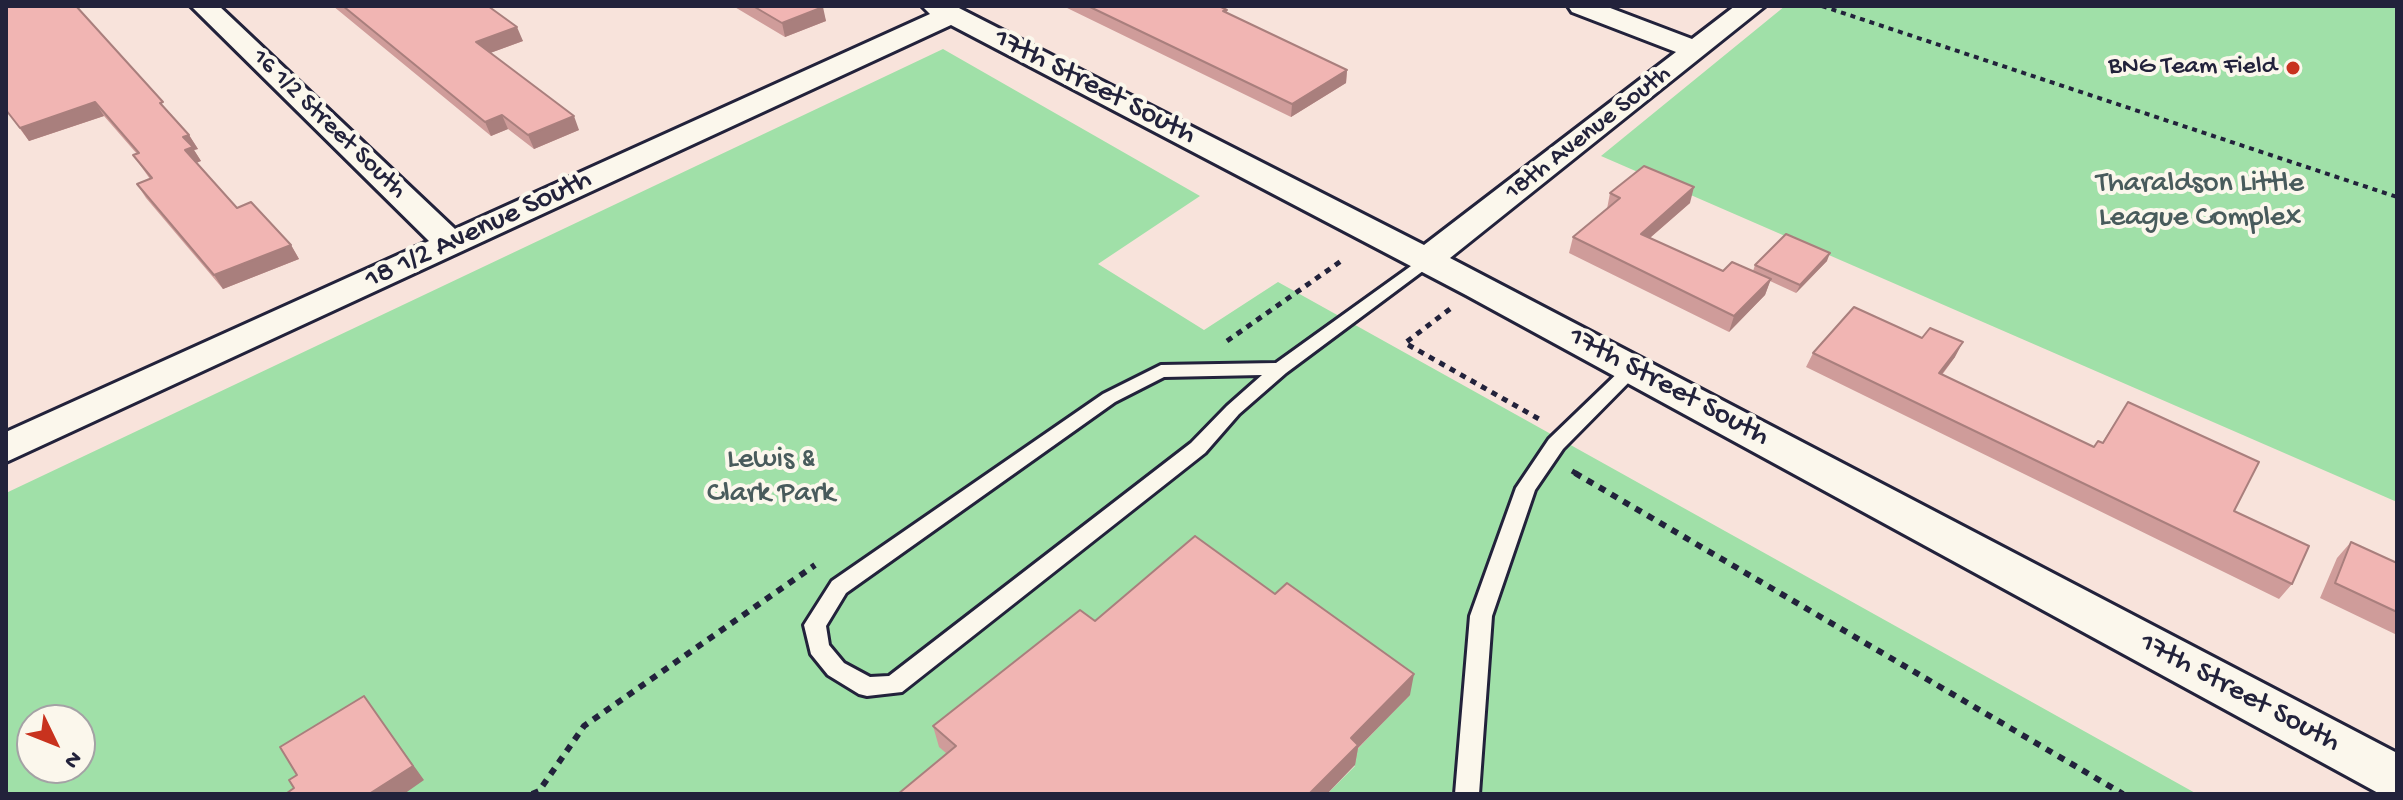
<!DOCTYPE html>
<html>
<head>
<meta charset="utf-8">
<style>
	body { margin:0 }
	#map { position:relative; width:2403px; height:800px; overflow:hidden; background:#f8e3db; font-family:"Gochi Hand",sans-serif }
	canvas { display:block }
	.frame { position:absolute; inset:0; border:8px solid #22223b; pointer-events:none }
	.north { position:absolute; left:16px; top:704px; width:80px; height:80px; box-sizing:border-box; background:#fbf7ec; border:2px solid #a4a2a5; border-radius:50%; rotate:133deg; font-size:22px; font-weight:700; line-height:32px; text-align:center; color:#22223b }
	.north::after { content:''; display:block; margin:auto; width:28px; height:36px; background:#c8321e; clip-path:polygon(50% 0,100% 100%,50% 72%,0 100%) }
</style>
</head>
<body>
<div id="map">
<canvas width="2403" height="800"></canvas>
<div class="frame"></div>
<div class="north">N</div>
</div>
<script>
const g = document.querySelector('canvas').getContext('2d');
g.lineJoin = 'round';
function paint(path, color) {
  g.fillStyle = color;
  g.fill(path, 'evenodd');
}
function poly(rows) {
  const path = new Path2D();
  for (const r of rows) {
    path.moveTo(r[0], r[1]);
    for (let i = 2; i < r.length; i += 2) path.lineTo(r[i], r[i + 1]);
  }
  return path;
}
function strokePath(path, color, width, dash) {
  g.strokeStyle = color;
  g.lineWidth = width;
  g.lineCap = dash ? 'butt' : 'round';
  g.setLineDash(dash || []);
  g.stroke(path);
}
function write(font, color, halo, rows, align = 'center') {
  g.font = font + ' "Gochi Hand",sans-serif';
  g.lineWidth = 8;
  g.setLineDash([]);
  g.textBaseline = 'middle';
  g.strokeStyle = halo;
  g.fillStyle = color;
  for (const [text, x, y, turn = 0] of rows) {
    g.save();
    g.translate(x, y);
    g.rotate((+turn || 0) * Math.PI / 180);
    g.textAlign = isNaN(turn) ? turn : align;
    if (halo) g.strokeText(text, 0, 0);
    g.fillText(text, 0, 0);
    g.restore();
  }
}
paint(poly([
	[1785,6,2397,6,2397,502,1601,156],
	[943,49,1200,196,1098,264,1204,330,1278,282,2197,794,1327,794,1355,766,1348,759,1409,695,939,746,961,766,928,794,6,794,6,493],
	[32,720,80,720,80,768,32,768]
]), '#a0e0a8');
const lane = poly([
	[1425,256,1431,257,1433,261,1431,265,1286,373,1239,414,1205,453,902,692,867,696,859,694,828,675,811,654,804,625,832,581,1103,394,1161,365,1276,363,1425,256],
	[1262,375,1227,406,1191,443,889,676,870,677,844,663,829,645,826,626,846,593,1115,402,1164,377,1262,375],
	[1632,363,1638,365,1641,369,1638,373,1563,449,1535,490,1492,616,1479,794,1455,794,1470,616,1516,488,1549,439,1626,365,1632,363]
]);
const street = poly([
	[191,6,219,6,455,229,930,14,922,6,955,6,1424,245,1676,52,1572,12,1568,6,1605,6,1692,39,1735,6,1765,6,1450,258,2397,753,2397,794,2380,794,1466,295,951,25,6,462,6,432,429,241,191,6]
]);
strokePath(lane, '#22223b', 6);
strokePath(street, '#22223b', 6);
strokePath(poly([
	[1822,6,2397,197]
]), '#22223b', 4, [5, 5]);
strokePath(poly([
	[1450,309,1405,343,1539,419],
	[1227,341,1344,259],
	[1572,471,1579,475]
]), '#22223b', 5, [6, 6]);
strokePath(poly([
	[1575,473,2123,794],
	[532,794,539,791,584,726,815,565]
]), '#22223b', 6, [7, 7]);
paint(lane, '#fbf7ec');
paint(street, '#fbf7ec');
paint(poly([
	[6,6,171,114,189,135,198,149,194,150,201,161,196,162,237,208,291,245,299,259,223,289,146,198,137,184,150,179,133,155,137,154,104,116,29,141,6,110],
	[333,6,488,6,523,41,490,53,579,130,534,149,508,129,491,136],
	[733,6,821,6,826,21,785,37],
	[1063,6,1219,6,1227,10,1227,13,1347,70,1346,83,1291,117],
	[1610,193,1690,203,1650,238,1723,271,1753,271,1755,265,1827,261,1796,293,1770,281,1765,295,1729,332,1569,253,1573,237,1607,209],
	[1813,353,1955,357,1942,375,2094,447,2102,443,2128,402,2234,511,2292,584,2279,599,1806,367],
	[2351,542,2397,563,2397,635,2320,598,2337,558],
	[1410,695,1358,748,1355,765,946,753,939,747,933,726]
]), '#cf9c9a');
paint(poly([
	[823,7,826,21,785,37,782,23],
	[517,27,523,41,482,56,476,42],
	[1347,70,1346,83,1291,117,1292,104],
	[95,102,104,116,29,141,20,128],
	[502,115,508,129,491,136,485,122],
	[574,116,579,130,534,149,528,135],
	[189,135,198,149,194,150,201,161,194,164,185,150,183,137],
	[1694,187,1690,203,1637,249,1641,234],
	[291,245,299,259,223,289,214,275],
	[1830,253,1827,261,1796,293,1800,285],
	[1771,279,1765,295,1729,332,1734,316],
	[1963,342,1955,357,1931,388,1939,373],
	[1414,674,1410,695,1358,748,1355,765,1327,794,1309,794,1351,738],
	[364,696,424,780,404,794,369,794]
]), '#a97f7d');
const building = poly([
	[6,6,76,6,163,102,160,103,189,135,183,137,193,147,185,150,237,208,251,202,291,245,214,275,137,184,152,178,133,155,139,153,95,102,20,128,6,110,6,6],
	[343,6,488,6,517,27,476,42,574,116,528,135,502,115,485,122,343,6],
	[753,6,821,6,823,7,782,23,753,6],
	[1088,6,1219,6,1227,10,1223,11,1347,70,1292,104,1088,6],
	[1644,166,1694,187,1641,234,1723,271,1732,262,1771,279,1734,316,1573,237,1620,198,1610,193,1644,166],
	[1786,234,1830,253,1800,285,1755,265,1786,234],
	[1854,307,1922,338,1930,328,1963,342,1939,373,2094,447,2098,441,2103,443,2128,402,2259,462,2234,511,2309,546,2292,584,1813,353,1854,307],
	[1195,536,1275,594,1287,583,1414,674,1351,738,1358,745,1309,794,898,794,956,746,933,726,1080,610,1095,621,1195,536],
	[2351,542,2397,563,2397,612,2335,583,2351,542],
	[364,696,413,766,369,794,287,794,287,793,294,788,289,780,297,775,280,747,364,696]
]);
paint(building, '#f1b5b3');
strokePath(building, '#a97f7d', 2);
for (const [x, y, r, color] of [
	[2293,68,8,"#c8321e"]
]) {
  const dot = new Path2D();
  dot.arc(x, y, r, 0, 2 * Math.PI);
  g.fillStyle = color;
  g.fill(dot);
  strokePath(dot, '#fbf7ec', 3);
}
write('26px', '#22223b', '#fbf7ec', [
	["BNG Team Field",2277,68]
], 'right');
write('26px', '#22223b', '#fbf7ec', [
	["16 1/2 Street South",328,125,44],
	["18th Avenue South",1589,134,-38]
]);
write('30px', '#22223b', '#fbf7ec', [
	["17th Street South",1094,88,27],
	["18 1/2 Avenue South",479,231,-25],
	["17th Street South",1668,388,28],
	["17th Street South",2239,694,28]
]);
write('30px', '#485b5c', '#fbf7ec', [
	["Tharaldson Little",2200,185],
	["League Complex",2200,219],
	["Lewis &",771,461],
	["Clark Park",771,495]
]);
</script>
</body>
</html>
